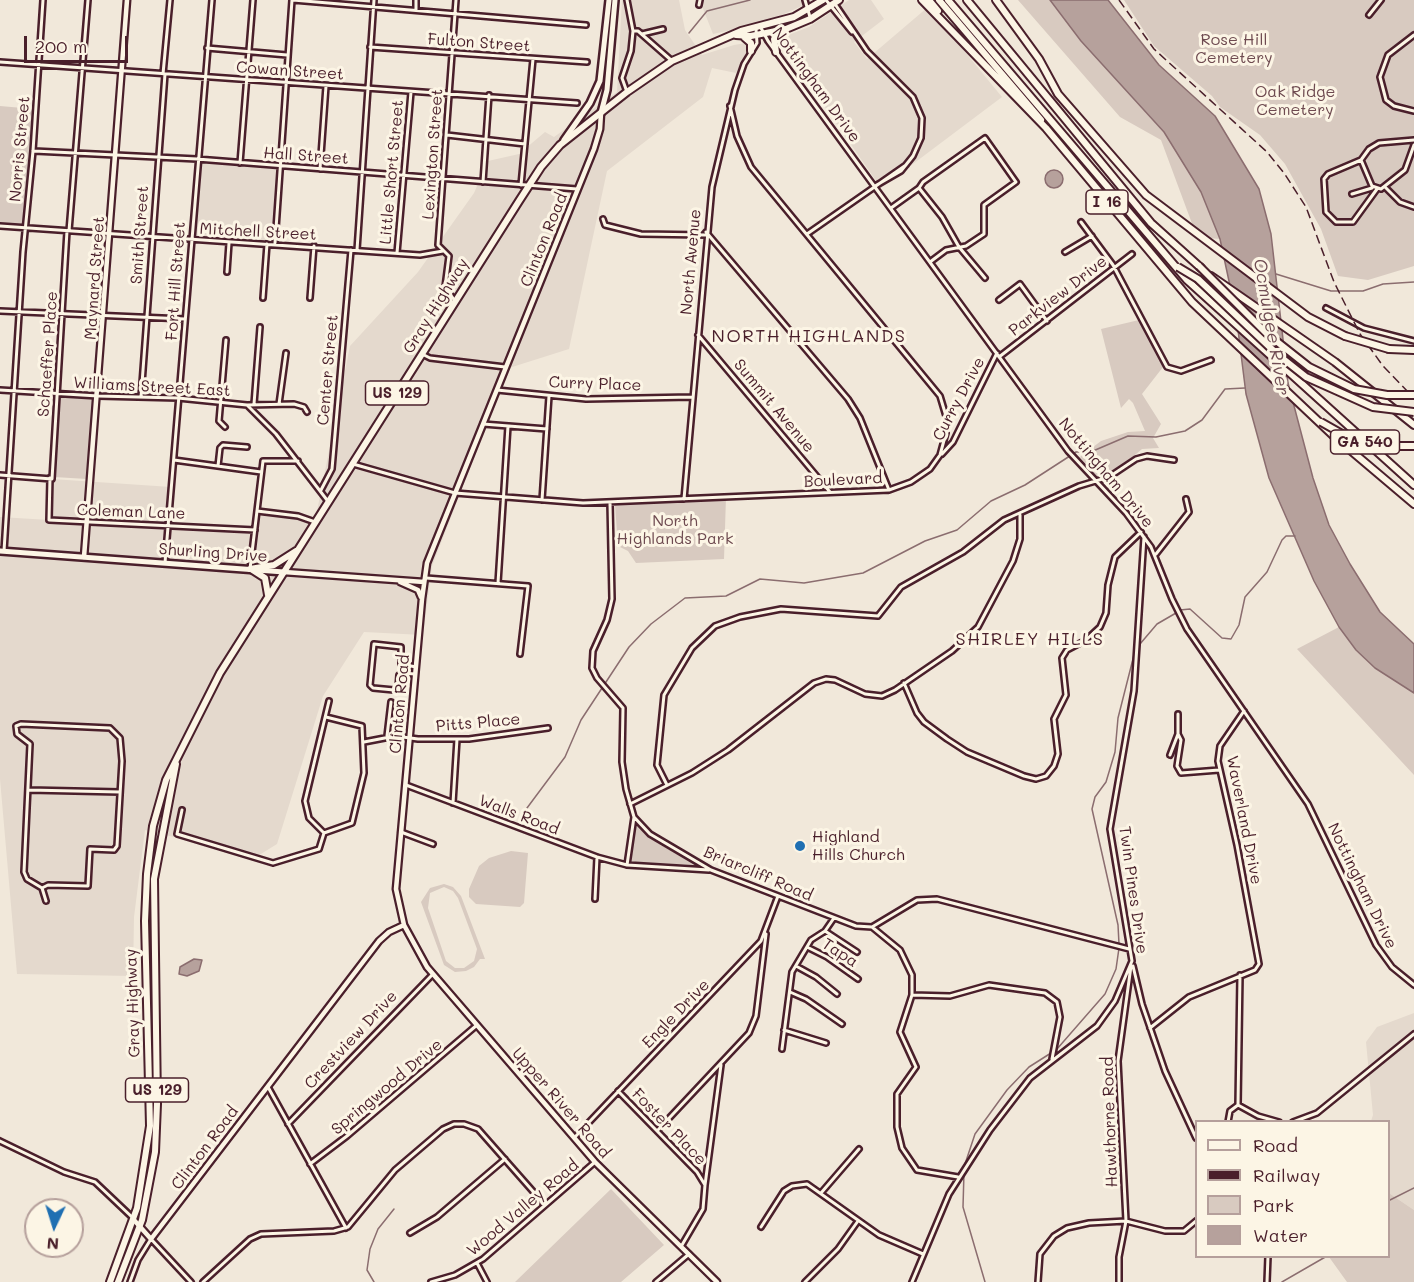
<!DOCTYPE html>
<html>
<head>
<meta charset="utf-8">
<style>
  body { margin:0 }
  #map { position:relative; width:1414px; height:1282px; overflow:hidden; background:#f1e8da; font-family:Mali,sans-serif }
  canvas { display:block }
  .legend { position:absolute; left:1195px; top:1120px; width:195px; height:138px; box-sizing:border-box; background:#fcf5e5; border:2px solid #b59f9b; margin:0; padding:8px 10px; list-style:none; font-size:18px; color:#4a1f2b }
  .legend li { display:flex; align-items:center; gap:12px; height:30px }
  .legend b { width:30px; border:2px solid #b59f9b }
  .north { position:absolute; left:24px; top:1198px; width:60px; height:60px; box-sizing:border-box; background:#fcf5e5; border:2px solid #b59f9b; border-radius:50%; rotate:184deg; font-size:16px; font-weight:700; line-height:24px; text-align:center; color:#4a1f2b }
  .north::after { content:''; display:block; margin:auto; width:21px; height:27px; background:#1f6fb2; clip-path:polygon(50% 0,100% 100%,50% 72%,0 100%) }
  .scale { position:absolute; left:24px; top:36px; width:104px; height:27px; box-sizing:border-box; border:3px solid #4a1f2b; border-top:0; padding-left:8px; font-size:18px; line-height:21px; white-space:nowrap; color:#4a1f2b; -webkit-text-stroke:4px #fcf5e5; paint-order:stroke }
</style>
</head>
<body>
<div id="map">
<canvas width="1414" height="1282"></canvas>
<ul class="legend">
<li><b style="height:8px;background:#fcf5e5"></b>Road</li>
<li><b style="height:8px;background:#4a1f2b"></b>Railway</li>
<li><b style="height:16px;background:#d8cac0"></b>Park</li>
<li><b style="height:16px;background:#b6a19c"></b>Water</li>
</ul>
<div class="north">N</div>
<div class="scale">200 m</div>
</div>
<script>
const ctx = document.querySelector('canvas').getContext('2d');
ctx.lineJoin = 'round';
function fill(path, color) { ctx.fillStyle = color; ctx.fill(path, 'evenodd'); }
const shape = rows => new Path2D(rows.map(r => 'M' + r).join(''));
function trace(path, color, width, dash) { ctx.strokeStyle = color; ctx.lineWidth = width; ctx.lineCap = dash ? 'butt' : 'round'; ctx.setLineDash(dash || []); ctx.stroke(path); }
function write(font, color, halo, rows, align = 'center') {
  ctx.font = font + ' Mali,sans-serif'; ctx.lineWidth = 6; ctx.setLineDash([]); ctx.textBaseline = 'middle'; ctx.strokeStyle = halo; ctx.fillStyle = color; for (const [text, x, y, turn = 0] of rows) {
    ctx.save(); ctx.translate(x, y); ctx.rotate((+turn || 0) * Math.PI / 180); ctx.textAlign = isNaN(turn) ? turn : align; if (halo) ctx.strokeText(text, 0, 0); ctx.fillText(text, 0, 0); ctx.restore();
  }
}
fill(shape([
  [622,0,679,0,685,30,702,55,734,45,746,43,749,47,736,73,712,68,703,97,607,171,569,349,509,368,432,566,423,635,364,632,323,696,277,844,256,857,145,830,134,917,133,976,17,974,0,779,0,517,49,520,52,479,171,487,168,525,254,530,257,511,298,516,315,521,350,346,418,272,474,193,488,161,519,154,545,132,554,137,617,92],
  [702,0,815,0,764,23,713,34,702,6],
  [849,0,871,0,884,19,854,42,867,59,928,7,1002,97,881,188,778,39,809,27],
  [199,163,277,168,273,242,194,237],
  [1414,1013,1414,1210,1389,1193,1388,1122,1371,1121,1373,1115,1366,1042,1377,1027]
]), '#e4d9cd');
fill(shape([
  [1018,0,1050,0,1081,41,1164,132,1201,192,1220,239,1197,237,1161,140,1120,117],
  [1124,0,1414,0,1414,266,1368,280,1338,276,1321,229,1285,164,1260,135,1220,107,1212,96,1154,46],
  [0,106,34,109,23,225,0,224],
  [1139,320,1163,367,1142,394,1161,424,1153,438,1159,448,1142,449,1103,482,1080,457,1101,441,1128,432,1145,431,1133,403,1129,399,1121,408,1101,329],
  [58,396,93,398,87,479,54,477],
  [726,497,724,559,636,563,628,551,618,546,615,505],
  [1339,627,1356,650,1375,668,1414,693,1414,775,1297,649],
  [636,824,661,845,697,865,631,862],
  [511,851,528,853,524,903,520,907,476,904,469,897,469,889,479,866,489,858],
  [444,884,453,887,461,896,485,959,480,959,474,967,466,971,455,972,444,965,421,902,430,888],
  [444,887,453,891,458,898,477,949,474,961,464,968,455,968,446,961,428,908,430,893],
  [611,1189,664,1245,621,1282,515,1282],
  [1389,1193,1414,1210,1414,1282,1347,1282,1329,1257,1388,1256]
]), '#d8cac0');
const water = shape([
  [1050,0,1108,0,1159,65,1215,116,1259,189,1271,234,1288,383,1313,478,1329,525,1350,564,1380,612,1414,644,1414,693,1375,668,1356,650,1339,627,1314,581,1269,478,1246,394,1236,314,1220,239,1201,192,1164,132,1081,41,1050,0],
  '1045 179a9 9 0 1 1 18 0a9 9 0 1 1-18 0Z',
  [194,959,202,960,199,971,187,976,179,974,180,967,194,959]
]);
fill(water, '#b6a19c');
trace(water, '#8b6d6f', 1.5);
trace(shape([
  [689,33,707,11,750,0],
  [1276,274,1331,291,1363,291,1383,284,1414,282],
  [1180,610,1190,609,1222,638,1231,639,1239,625,1245,597,1267,572,1282,540,1286,536,1295,536],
  [1140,644,1157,624,1176,613],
  [527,808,565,757,581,720,629,647,651,624,685,598,726,596,760,579,804,583,863,573,925,541,957,530,991,501,1025,485,1076,452,1093,451,1128,436,1156,437,1185,431,1202,420,1225,389,1245,388],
  [1119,944,1118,925,1092,809,1095,797,1106,782,1115,752,1118,718,1135,651],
  [1057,1049,1105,994,1116,969,1119,948],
  [965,1164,975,1134,1007,1090,1029,1067,1051,1053],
  [964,1172,963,1207,985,1282],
  [1388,1201,1414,1188],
  [374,1282,367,1270,370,1249,378,1229,394,1209],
  [1282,1282,1327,1256]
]), '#8b6d6f', 1.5);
const street = shape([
  [293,0,586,25],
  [627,0,633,31,631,51,622,78,627,92],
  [805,0,810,17],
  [826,0,852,32],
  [835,4,867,51,913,97,922,118,921,138,913,156,901,171,875,186],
  [699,5,700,0],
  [416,10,416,0],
  [1369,15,1381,0],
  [761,28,768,41,1068,451,1126,513,1151,547,1172,599,1187,629,1308,804,1376,945,1392,967,1414,985],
  [633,31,638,31,671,60],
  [642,34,663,29],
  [1414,35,1388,55,1380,77,1386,100,1394,106,1414,111],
  [370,47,587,62],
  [207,48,287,55],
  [0,62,577,103],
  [163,74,170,0],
  [447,135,525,144],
  [34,151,197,159,577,189],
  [1361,160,1372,186,1381,189,1405,170,1414,145],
  [240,163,253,0],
  [320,169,326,86],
  [483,182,489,95],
  [521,185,533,59],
  [1385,187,1400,202,1414,207],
  [919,188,942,217,959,247,985,278],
  [1377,189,1353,222,1336,222,1326,212,1324,179,1328,174,1361,160,1369,149,1379,143,1414,140],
  [1352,194,1372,188],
  [891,208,919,188,923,182,985,138,1016,182,984,205,984,234,966,246,946,250,930,262],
  [603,219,605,225,641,234,706,235],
  [1081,222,1113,265,1167,367,1181,371,1211,360],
  [0,226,420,255,443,251],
  [69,231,88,0],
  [706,232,848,399,860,418,889,490],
  [807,234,906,165],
  [275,243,292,0],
  [357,250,374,0],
  [1065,252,1092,236],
  [397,253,411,92],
  [227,272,229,243],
  [263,298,267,244],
  [310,298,314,246],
  [999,300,1020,284,1047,321],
  [455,301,445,287,449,256,438,245,456,0],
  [1326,308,1364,328,1414,341],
  [0,311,185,319],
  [698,335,830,492],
  [422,354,430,358,505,367],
  [999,357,1132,254],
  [0,390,98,396,178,398,247,405,276,434,327,500],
  [497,390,586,399,692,397],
  [141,397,165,74],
  [254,404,260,327],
  [279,404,286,353],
  [247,405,294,404,304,407,307,412],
  [483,424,547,429],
  [225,427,219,421,226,340],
  [942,454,953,442,997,353],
  [174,460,261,472],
  [353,464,455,493,583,503,889,490,911,482,930,469,940,455,946,433,946,416,940,396,751,167,737,136,730,106],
  [218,466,220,448,223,445,247,447],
  [0,475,52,479,67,231],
  [50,478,49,520,255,530],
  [321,490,332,469,351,250],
  [684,499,712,187,735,90,744,64,757,43,756,29],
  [542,500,549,396],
  [610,503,612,599,607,620,593,651,592,668,597,678,623,708,622,762,626,789,634,817,650,834,711,870,856,926,872,927,917,900,937,899,1129,949],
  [257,511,298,516,315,522],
  [4,551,23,252,33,151,43,0],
  [1156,554,1189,512,1186,499],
  [165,563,212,0],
  [250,569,263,461,298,461],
  [426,578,528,586,520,654],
  [498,583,508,426],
  [415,674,402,673,399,675,398,687,394,690,373,688,370,685,374,644,401,647,401,664,416,667],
  [904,683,917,713,924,722,947,739,967,752,1024,776,1036,779,1046,776,1054,766,1058,754,1054,719,1066,695,1062,658,1067,650,1086,640,1100,627,1106,613,1108,585,1115,557,1141,532],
  [1178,714,1178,734,1181,740,1177,766,1181,773,1219,770],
  [387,736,391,702],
  [364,742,395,736,418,739,469,739,548,728],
  [1170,755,1178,734],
  [406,785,597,857,627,865,709,870],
  [667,785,657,765,664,695,692,648,715,626,740,617,781,609,878,616,901,587,963,552,1004,520,1079,486,1109,477,1136,459,1147,456,1174,460],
  [29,790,120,792],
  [453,803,457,739],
  [630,804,692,773,728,750,814,683,826,679,835,680,865,694,882,696,895,690,952,651,978,627,1013,561,1020,539,1020,515],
  [182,810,177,834,273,863,319,849,324,833,352,823,364,773,362,726,326,717],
  [401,832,433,844],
  [324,833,309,818,305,801,329,701],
  [627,865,634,817],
  [42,888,48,885,88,886,90,849,114,850,117,846,122,761,120,738,110,728,21,724,16,726,17,734,30,744,24,872,27,879,42,888,46,901],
  [595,899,597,857],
  [872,927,900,950,912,975,912,995,900,1032,916,1067,897,1094,897,1127,902,1148,917,1170,958,1177],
  [825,931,857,952],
  [807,947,827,957,858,979],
  [796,966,816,977,837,994],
  [1133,966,1142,1004,1165,1071,1196,1138],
  [790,992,806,999,842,1024],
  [912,995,950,996,989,985,1045,993,1057,1002,1060,1017,1052,1059],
  [1150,1028,1189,997,1255,970,1259,964,1237,845,1218,761,1220,746,1244,711],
  [784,1030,826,1043],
  [782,1049,792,972,811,940,825,931,834,918],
  [268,1087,346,1228],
  [618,1091,697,1172,705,1185,703,1209,682,1245],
  [1238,1105,1240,975],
  [1238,1105,1258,1116,1279,1122],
  [1228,1122,1230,1111,1238,1105],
  [1293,1122,1317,1113,1414,1034],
  [288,1124,433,974],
  [657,1131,749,1033,756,1016,766,934],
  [575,1137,761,941,778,896],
  [0,1141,64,1172,95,1182,133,1218],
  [310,1164,347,1136,477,1025],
  [705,1185,721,1065],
  [821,1193,859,1149],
  [761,1227,784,1191,792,1186,807,1184,879,1235,923,1254],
  [410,1233,437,1217,505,1159],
  [477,1263,487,1282],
  [130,1282,138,1260,151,1239,191,1282],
  [203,1282,250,1239,261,1234,334,1231,348,1227,395,1170,443,1129,454,1124,464,1124,478,1129,545,1205],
  [431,1282,455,1275,483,1259,595,1162],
  [656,1282,689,1254],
  [805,1282,838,1249,858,1221],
  [912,1282,949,1194,990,1130,1030,1078,1097,1026,1115,1001,1132,961,1110,829,1134,691,1144,537],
  [1038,1282,1040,1254,1054,1236,1067,1228,1089,1223,1126,1221,1165,1231,1184,1231,1196,1221],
  [1119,1282,1119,1257,1126,1221,1118,1061,1131,966],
  [1267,1282,1268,1256]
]);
const secondary = shape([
  [601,113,600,129,594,149,427,563,422,599,396,889,404,925,427,967,595,1162,717,1282],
  [84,557,127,0],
  [284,572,424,582],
  [400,582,418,590,421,597],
  [134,1220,151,1239,379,941,389,932,404,925]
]);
const primary = shape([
  [601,113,607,90,615,0],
  [564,140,590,103,600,81,609,0],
  [0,551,284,572]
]);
const highway = shape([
  [922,0,1046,128,1192,302,1336,438,1414,504],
  [929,0,938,11],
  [939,0,1041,120],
  [948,0,1187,280,1414,485],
  [967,0,1151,223,1201,268],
  [996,0,1039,59,1058,94,1146,195,1308,317,1345,336],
  [736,35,751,36,786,29,810,19,839,0],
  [744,37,751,43,751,51],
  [776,52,774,39,782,32],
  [1211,276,1335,362,1414,425],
  [1389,349,1414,350],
  [250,569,274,565,296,551],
  [251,569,265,578,268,595],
  [110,1282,137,1208,150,1126,145,921,147,874,153,826,166,780,220,673,519,201,541,167,560,145,627,92,672,61,741,31,794,17,823,0],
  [118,1282,142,1220,155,1152,157,1104,154,879,176,764]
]);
trace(street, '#4a1f2b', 8);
trace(secondary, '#4a1f2b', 9);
trace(primary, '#4a1f2b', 10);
trace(highway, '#4a1f2b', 10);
trace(street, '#fcf5e5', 3);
trace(secondary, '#fcf5e5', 4.5);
trace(primary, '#fcf5e5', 5);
trace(highway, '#fcf5e5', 6);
trace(shape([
  [1119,0,1154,49,1267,152,1284,173,1306,207,1334,282,1360,334,1383,366,1414,398]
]), '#4a1f2b', 1.5, [9, 4.5]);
const highwayBridge = shape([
  [1199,266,1266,333,1309,367,1354,389,1387,395,1414,395],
  [1178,267,1198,279,1277,354,1306,377,1373,407,1414,412],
  [1345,336,1389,349],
  [1321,422,1344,435,1362,441,1392,446,1414,446]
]);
trace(highwayBridge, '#4a1f2b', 10, []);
trace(highwayBridge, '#fcf5e5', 6);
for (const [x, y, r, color] of [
  [800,846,6,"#1f6fb2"]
]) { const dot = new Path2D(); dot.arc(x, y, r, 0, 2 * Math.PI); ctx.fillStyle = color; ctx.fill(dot); trace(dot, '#fcf5e5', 2); }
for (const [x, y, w] of [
  [1107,202,42],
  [397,393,63],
  [1365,442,69],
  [157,1090,63]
]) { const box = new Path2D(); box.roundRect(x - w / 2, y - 12, w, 24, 4.5); ctx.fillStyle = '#fcf5e5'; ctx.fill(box); trace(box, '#4a1f2b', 1.5); }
write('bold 15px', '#4a1f2b', null, [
  ["I 16",1107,202],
  ["US 129",397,393],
  ["GA 540",1365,442],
  ["US 129",157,1090]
]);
write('16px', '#6e4a50', '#fcf5e5', [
  ["Rose Hill",1234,40],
  ["Cemetery",1234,58],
  ["Oak Ridge",1295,92],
  ["Cemetery",1295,110],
  ["North",675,521],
  ["Highlands Park",675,539]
]);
write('16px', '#4a1f2b', '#fcf5e5', [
  ["Fulton Street",479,43,4],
  ["Cowan Street",290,71,4],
  ["Nottingham Drive",816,85,54],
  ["Norris Street",20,149,-85],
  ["Lexington Street",433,154,-86],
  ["Hall Street",306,156,4],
  ["Little Short Street",392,172,-85],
  ["Mitchell Street",258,232,3],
  ["Smith Street",140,235,-86],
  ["Clinton Road",544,240,-68],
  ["North Avenue",691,262,-85],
  ["Maynard Street",95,278,-86],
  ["Fort Hill Street",176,281,-86],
  ["Parkview Drive",1058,296,-38],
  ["Gray Highway",436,306,-58],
  ["Schaeffer Place",48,354,-86],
  ["Center Street",328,370,-85],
  ["Curry Place",595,384,2],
  ["Williams Street East",152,387,3],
  ["Curry Drive",959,399,-62],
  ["Summit Avenue",774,406,50],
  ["Nottingham Drive",1106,473,50],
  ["Boulevard",843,480,-3],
  ["Coleman Lane",131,512,2],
  ["Shurling Drive",213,553,4],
  ["Clinton Road",400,704,-85],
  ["Pitts Place",478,723,-5],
  ["Walls Road",519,815,21],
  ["Waverland Drive",1244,820,79],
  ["Briarcliff Road",758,874,23],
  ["Nottingham Drive",1362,886,64],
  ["Twin Pines Drive",1133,890,82],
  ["Tapa",840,953,33],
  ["Gray Highway",133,1003,-92],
  ["Engle Drive",676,1014,-46],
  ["Crestview Drive",351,1040,-47],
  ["Springwood Drive",387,1087,-40],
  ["Upper River Road",561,1103,49],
  ["Hawthorne Road",1110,1122,-92],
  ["Foster Place",669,1127,46],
  ["Clinton Road",205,1148,-53],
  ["Wood Valley Road",523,1208,-40]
]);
write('16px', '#4a1f2b', '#fcf5e5', [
  ["Highland",812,837],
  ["Hills Church",812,855]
], 'left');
write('italic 18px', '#704c53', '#fcf5e5', [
  ["Ocmulgee River",1271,327,80]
]);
ctx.letterSpacing = '1.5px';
write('18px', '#4a1f2b', '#fcf5e5', [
  ["NORTH HIGHLANDS",809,336],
  ["SHIRLEY HILLS",1030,639]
]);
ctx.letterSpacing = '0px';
</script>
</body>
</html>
